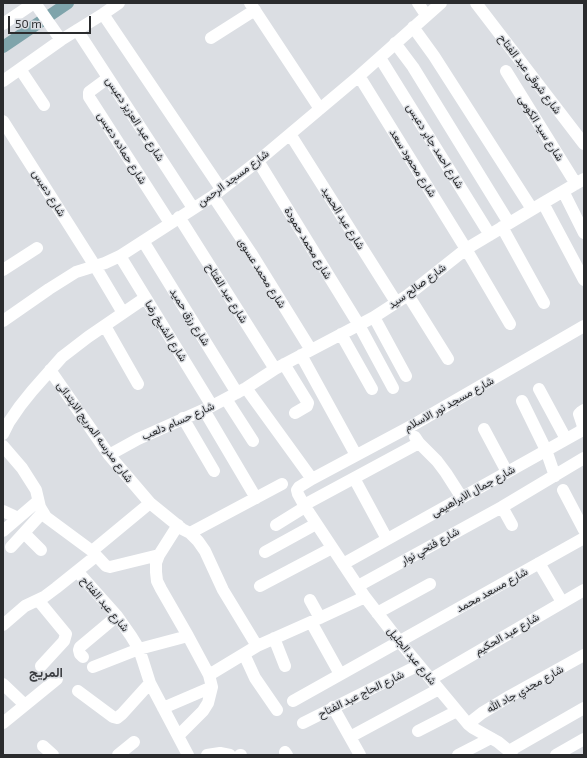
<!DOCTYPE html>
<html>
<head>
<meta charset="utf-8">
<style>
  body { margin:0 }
  #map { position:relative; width:587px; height:758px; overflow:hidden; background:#dbdee3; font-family:"Exo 2",sans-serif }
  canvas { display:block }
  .frame { position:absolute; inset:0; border:4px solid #2a2b2d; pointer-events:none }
  .scale { position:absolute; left:8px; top:16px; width:83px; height:18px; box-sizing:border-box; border:2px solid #2a2b2d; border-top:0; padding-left:5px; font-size:12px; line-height:14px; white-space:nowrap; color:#2a2b2d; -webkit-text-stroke:3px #dbdee3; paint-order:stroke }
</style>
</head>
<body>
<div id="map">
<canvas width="587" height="758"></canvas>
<div class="frame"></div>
<div class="scale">50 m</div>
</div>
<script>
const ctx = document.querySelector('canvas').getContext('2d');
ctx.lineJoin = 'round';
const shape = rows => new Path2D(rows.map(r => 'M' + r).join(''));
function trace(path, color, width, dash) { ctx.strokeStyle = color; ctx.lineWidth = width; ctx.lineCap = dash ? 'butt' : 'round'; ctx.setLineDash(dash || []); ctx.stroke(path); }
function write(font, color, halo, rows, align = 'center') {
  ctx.font = font + ' "Exo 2",Vazirmatn,sans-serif'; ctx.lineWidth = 3; ctx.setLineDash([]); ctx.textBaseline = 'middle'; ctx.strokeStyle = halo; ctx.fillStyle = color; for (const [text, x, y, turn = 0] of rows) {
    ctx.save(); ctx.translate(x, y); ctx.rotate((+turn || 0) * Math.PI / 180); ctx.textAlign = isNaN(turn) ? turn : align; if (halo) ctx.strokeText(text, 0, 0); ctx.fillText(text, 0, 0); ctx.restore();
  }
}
trace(shape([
  [3,47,68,3]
]), '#7fa4ab', 12);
trace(shape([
  [35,3,61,40],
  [250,3,320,109],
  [418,3,426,15],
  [476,3,584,144],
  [103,14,221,189],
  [3,24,34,3],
  [413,27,434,56,532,209],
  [77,30,193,208],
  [211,38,255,10],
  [395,43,413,67,509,223],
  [380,58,490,235],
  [20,69,44,105],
  [506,71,576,184],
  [359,76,466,249,510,324],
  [108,78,89,92,89,97,170,223],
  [3,81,61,40,103,14,119,3],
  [3,121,95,266,123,313],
  [290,134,396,302],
  [258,161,359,325,393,388],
  [563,191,584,233],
  [213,196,251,253,311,350],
  [543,203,584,280],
  [179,217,275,369],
  [502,227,544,303],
  [143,241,237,393],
  [120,256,212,406],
  [3,270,37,248],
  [408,295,448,359],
  [374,317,406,376],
  [3,321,49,289,76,272,105,263,120,256,213,196,258,161,359,76,441,3],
  [105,326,138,384],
  [341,334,372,389],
  [301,355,356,455],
  [284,364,308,403,307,406,295,413],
  [50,370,109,455,150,503,182,529,190,533,198,541,205,551,223,590,257,646],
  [246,388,312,479],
  [539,389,566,439],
  [226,399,253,441],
  [522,401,546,450,555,476],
  [204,410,256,498],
  [183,418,214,471],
  [484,429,507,472],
  [3,434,9,422,20,406,32,391,62,357,88,337,145,298],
  [415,437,419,443,437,461,446,473,462,498],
  [3,446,22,468,36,490,40,507,46,517,92,551,106,566,110,567,159,555],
  [109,455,138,439,212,406,246,388,275,369,374,317,408,295,466,249,543,203,584,179],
  [354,478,387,539],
  [563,490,584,530],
  [304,505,419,443],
  [502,507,512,525],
  [3,511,18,518],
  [178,525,159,555,156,563,156,572,157,581,161,589,188,636,209,675],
  [276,525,305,507],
  [3,531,38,501],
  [24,533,41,550],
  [190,533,282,484],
  [11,547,43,512],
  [92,551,150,503],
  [265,552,316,524],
  [539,563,562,602],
  [343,564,581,431,583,426,579,414,581,412,584,410],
  [77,571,117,616,131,636,139,649,143,661,150,683,188,755],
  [260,586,332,548],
  [358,586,502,507,584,458],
  [38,600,66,634,64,641,41,666],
  [310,600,320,618],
  [377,613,430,584],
  [311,622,340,674],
  [3,625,25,606,44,597,56,588,96,556],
  [274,638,285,666],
  [244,654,255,678,277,710],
  [83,657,80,654,79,650,80,647,117,616],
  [93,667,139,649,188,636],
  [431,679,584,590],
  [3,684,25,705],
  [78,691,113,717,117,718,122,714,150,683],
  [293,701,584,538],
  [333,707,360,755],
  [163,708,212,687],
  [3,723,57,679],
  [303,723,419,665],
  [468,724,482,713,510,696,584,655],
  [418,731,457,711],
  [178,736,203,711,208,703,212,687,209,675,257,646,311,622,365,597],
  [350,737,439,689],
  [43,746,53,755],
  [509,751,584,708],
  [285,752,287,755],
  [118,755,134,742],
  [207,755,220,753,230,755],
  [240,755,241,755],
  [458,755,491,738],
  [512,755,509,751,498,742,473,728,468,724,399,641,365,597,304,505,298,494,297,490,299,487,312,479,413,425,584,326],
  [556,755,584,739]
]), '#fff', 12);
write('11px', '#2a2b2d', '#dbdee3', [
  ["شارع شوقى عبد الفتاح",530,74,53],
  ["شارع عبد العزيز دعبس",135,119,57],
  ["شارع سيد الكومى",541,128,58],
  ["شارع احمد جابر دعبس",435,146,58],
  ["شارع حماده دعبس",122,148,58],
  ["شارع محمود سعد",413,163,58],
  ["شارع مسجد الرحمن",233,178,-37],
  ["شارع دعبس",49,193,58],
  ["شارع عبد الحميد",343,218,58],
  ["شارع محمد حمودة",308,243,59],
  ["شارع محمد عسوى",262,273,58],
  ["شارع صالح سيد",417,286,-36],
  ["شارع عبد الفتاح",227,293,58],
  ["شارع رزق حميد",190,317,58],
  ["شارع الشيخ رضا",166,331,58],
  ["شارع مسجد نور الاسلام",449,404,-29],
  ["شارع حسام دلعب",178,421,-24],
  ["شارع مدرسه المريج الابتدائى",95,432,54],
  ["شارع جمال الابراهيمى",473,491,-29],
  ["شارع فتحي نوار",430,546,-29],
  ["شارع مسعد محمد",492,590,-29],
  ["شارع عبد الفتاح",105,604,50],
  ["شارع عبد الحكيم",507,634,-30],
  ["شارع عبد الجليل",412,656,51],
  ["شارع مجدي جاد الله",525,689,-29],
  ["شارع الحاج عبد الفتاح",361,694,-26]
]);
write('bold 13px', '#3a3c40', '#dbdee3', [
  ["المريج",46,673]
]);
</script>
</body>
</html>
